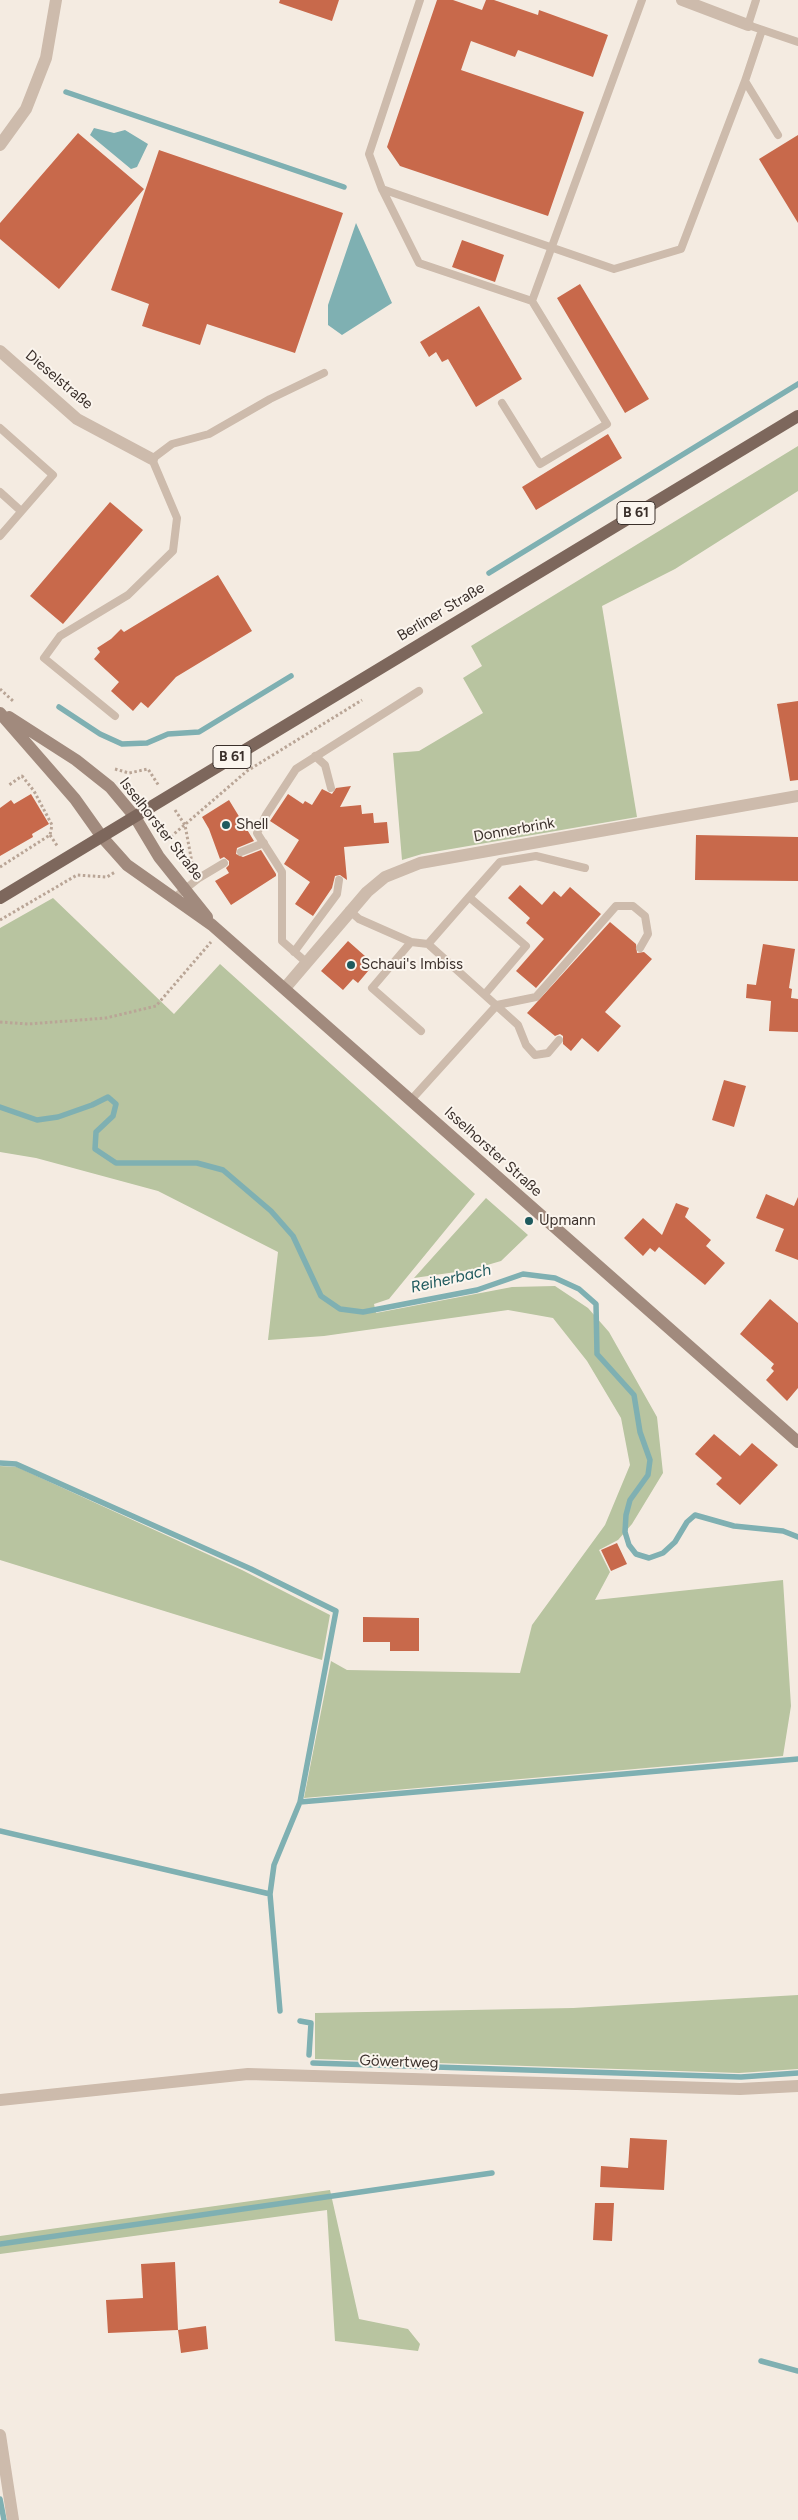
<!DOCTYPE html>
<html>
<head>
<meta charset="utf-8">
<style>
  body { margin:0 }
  canvas { display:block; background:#f4ebe1 }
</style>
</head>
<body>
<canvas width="798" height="2520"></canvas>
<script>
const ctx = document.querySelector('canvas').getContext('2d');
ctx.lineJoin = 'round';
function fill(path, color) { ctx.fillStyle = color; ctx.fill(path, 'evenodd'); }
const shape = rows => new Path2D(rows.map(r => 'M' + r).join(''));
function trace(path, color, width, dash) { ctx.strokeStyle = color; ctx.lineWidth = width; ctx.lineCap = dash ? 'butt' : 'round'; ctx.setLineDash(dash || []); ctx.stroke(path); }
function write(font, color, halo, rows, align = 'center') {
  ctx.font = font + ' Figtree,sans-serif'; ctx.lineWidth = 4; ctx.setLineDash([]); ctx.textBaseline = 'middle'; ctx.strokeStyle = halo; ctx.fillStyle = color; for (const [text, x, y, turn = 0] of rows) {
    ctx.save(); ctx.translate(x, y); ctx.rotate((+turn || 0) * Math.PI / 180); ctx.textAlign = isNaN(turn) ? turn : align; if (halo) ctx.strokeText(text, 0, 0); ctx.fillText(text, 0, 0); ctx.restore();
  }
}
fill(shape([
  [798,446,798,491,675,569,602,606,637,817,422,854,402,860,393,753,419,751,483,713,463,678,482,666,471,646],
  [53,898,174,1014,220,964,475,1194,389,1299,374,1304,376,1313,512,1287,555,1286,588,1308,609,1332,657,1417,663,1473,632,1524,618,1540,599,1550,610,1572,595,1600,783,1580,791,1706,783,1756,304,1798,331,1661,347,1670,520,1673,532,1625,605,1525,630,1465,621,1418,587,1361,553,1318,508,1310,324,1336,268,1340,278,1252,158,1191,36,1158,0,1152,0,928],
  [486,1198,528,1235,501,1261,470,1270,414,1278],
  [0,1466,17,1467,242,1570,330,1615,322,1660,0,1560],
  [798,1995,798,2069,739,2073,315,2059,315,2013,573,2008],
  [330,2190,359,2319,408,2329,420,2344,418,2351,335,2341,327,2210,0,2254,0,2236]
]), '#b8c4a0');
fill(shape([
  [94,128,114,133,125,130,148,144,137,167,131,169,90,135],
  [356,223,392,303,342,335,328,325,328,305]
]), '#7fb0b2');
trace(shape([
  [66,92,344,187],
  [489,573,798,384],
  [59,707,100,734,122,744,147,743,168,734,199,732,291,676],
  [0,1107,37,1120,58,1117,92,1105,108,1097,116,1104,113,1116,96,1132,95,1149,116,1163,197,1163,223,1170,271,1211,293,1236,321,1296,340,1309,363,1312,477,1290,523,1274,555,1278,579,1289,596,1304,597,1354,634,1395,640,1432,650,1460,648,1475,630,1500,626,1515,625,1532,629,1545,636,1554,649,1558,663,1553,675,1542,687,1522,695,1515,734,1526,783,1531,798,1537],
  [0,1463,16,1464,251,1569,336,1611,300,1802,274,1865,270,1894,280,2011],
  [300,1802,798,1759],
  [0,1831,270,1894],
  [300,2021,311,2023,309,2055],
  [313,2063,741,2077,798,2073],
  [0,2244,492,2173],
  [761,2361,798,2371],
  [0,2499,4,2520]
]), '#7fb0b2', 5.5);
fill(shape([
  [280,0,339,0,332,21,279,3],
  [437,0,453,0,482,10,486,0,494,0,538,15,539,10,608,35,593,77,518,50,515,57,471,41,461,70,584,112,548,216,400,166,387,147],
  [78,133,144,189,59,289,0,239,0,223],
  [798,135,798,223,759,159],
  [159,150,343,213,295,353,207,324,200,345,142,326,149,304,111,290],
  [462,240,504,255,495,282,452,267],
  [580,284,649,399,625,413,557,298],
  [479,306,522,379,476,407,448,359,442,362,436,352,429,357,420,342],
  [608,434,622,458,536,510,522,487],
  [110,502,143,530,63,624,30,596],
  [218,575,252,631,176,677,148,708,141,702,133,711,111,691,119,682,94,659,100,652,97,648,111,639,121,629,124,632],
  [798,701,798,780,790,781,777,704],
  [351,786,340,807,361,805,362,814,373,813,374,823,387,822,389,843,344,847,347,880,340,875,335,876,332,888,313,916,295,904,310,882,284,864,299,840,270,821,288,794,303,804,305,801,312,805,322,789,332,794,336,788],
  [31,794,49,824,32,834,33,837,0,856,0,808,11,800,14,804],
  [229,800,254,841,237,848,236,854,243,857,261,850,276,874,276,876,231,905,215,881,229,873,226,868,229,865,229,861,224,857,220,859,209,829,202,817],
  [696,835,798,837,798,881,695,880],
  [520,885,542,905,554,891,561,897,570,887,601,914,536,988,516,971,544,939,526,923,530,918,508,898],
  [610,922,636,944,637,953,644,952,652,959,605,1012,621,1026,598,1052,582,1038,571,1051,563,1044,563,1036,560,1034,555,1036,527,1013],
  [348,941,374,964,358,983,353,979,343,990,321,971],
  [763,944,795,949,789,988,792,989,791,998,798,999,798,1032,769,1031,771,1001,746,998,747,984,756,985],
  [724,1080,746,1086,734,1127,712,1120],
  [766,1194,794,1206,798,1197,798,1260,775,1251,784,1229,756,1218],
  [676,1203,689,1208,685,1217,711,1240,706,1246,725,1263,705,1285,659,1247,655,1252,650,1248,643,1256,624,1238,643,1218,662,1235],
  [770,1299,798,1323,798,1388,787,1401,766,1380,774,1371,771,1368,774,1364,740,1334],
  [714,1434,740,1456,752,1443,778,1465,740,1505,716,1484,722,1478,695,1454],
  [617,1543,627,1564,611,1571,601,1550],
  [363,1617,419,1618,419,1651,390,1651,390,1642,363,1642],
  [630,2138,667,2140,664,2190,600,2187,601,2166,628,2168],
  [595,2203,614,2203,612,2241,593,2240],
  [175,2262,178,2330,108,2333,106,2300,143,2298,141,2264],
  [206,2326,208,2349,181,2353,178,2330]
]), '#c8694b');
trace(shape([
  [0,689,13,701],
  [115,769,129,773,148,769,159,786],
  [175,810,185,825,193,868],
  [50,835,58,847],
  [167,840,247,771,362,700],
  [0,867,50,835,52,825,34,791,22,776,9,785],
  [0,920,77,875,107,877,115,872],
  [0,1022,28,1024,106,1018,156,1006,211,942]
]), '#b9a596', 3, [2.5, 2.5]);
trace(shape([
  [420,0,369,154,382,189,419,263,532,301],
  [756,0,748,25,798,42],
  [762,30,745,81,778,135],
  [382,189,614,269,681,249,745,81],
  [502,403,540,464,607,424,532,301,642,0],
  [0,428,53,475,0,536],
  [0,492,21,511],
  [115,716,44,658,60,636,128,595,173,551,177,518,152,459,172,444,209,434,270,399,324,373],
  [315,756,325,765,331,788],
  [241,852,264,843],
  [469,897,500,862,536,856,585,868],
  [174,898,199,878,224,863],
  [349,910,359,919,411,942,428,944,518,1025,526,1045,535,1055,548,1053,559,1040],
  [411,942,372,988,421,1031],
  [428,944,469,897,526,946,485,994],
  [294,952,337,894,339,880],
  [306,962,282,941,282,872,257,833,266,815,296,769,419,691],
  [411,1100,497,1005,536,997,616,906,633,906,645,916,648,934,640,948]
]), '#cdbbac', 8);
trace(shape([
  [682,0,748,25],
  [0,145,26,109,46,58,56,0],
  [0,351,77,419,152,459],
  [285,988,367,892,385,877,420,863,798,796],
  [0,2100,248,2074,740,2089,798,2086],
  [0,2435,13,2520]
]), '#cdbbac', 12);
trace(shape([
  [0,713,75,799,102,837,127,865,212,925,798,1442],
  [9,717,76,760,110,787,135,817,159,857,207,917]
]), '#a18a7d', 12);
trace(shape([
  [0,898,798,416]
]), '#7d675c', 12);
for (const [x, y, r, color] of [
  [226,825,5,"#1f5a5e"],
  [351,965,5,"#1f5a5e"],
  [529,1221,5,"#1f5a5e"]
]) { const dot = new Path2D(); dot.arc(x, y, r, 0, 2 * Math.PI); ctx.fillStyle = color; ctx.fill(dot); trace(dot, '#fbf5ee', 2); }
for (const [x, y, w] of [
  [636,513,38],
  [232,757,38]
]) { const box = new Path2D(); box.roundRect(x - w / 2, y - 11.5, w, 23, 4); ctx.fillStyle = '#fbf5ee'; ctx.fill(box); trace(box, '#3b302b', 1); }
write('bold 14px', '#3b302b', null, [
  ["B 61",636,513],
  ["B 61",232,757]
]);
write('15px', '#3b302b', '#fbf5ee', [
  ["Dieselstraße",59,380,40],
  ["Berliner Straße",441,612,-31],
  ["Isselhorster Straße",161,829,52],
  ["Donnerbrink",514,830,-10],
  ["Isselhorster Straße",493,1152,42],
  ["Göwertweg",399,2062,2]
]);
write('15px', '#3b302b', '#fbf5ee', [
  ["Shell",236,825],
  ["Schaui's Imbiss",361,965],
  ["Upmann",539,1221]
], 'left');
write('italic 16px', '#1f5a5e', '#fbf5ee', [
  ["Reiherbach",451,1279,-13]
]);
</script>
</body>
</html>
